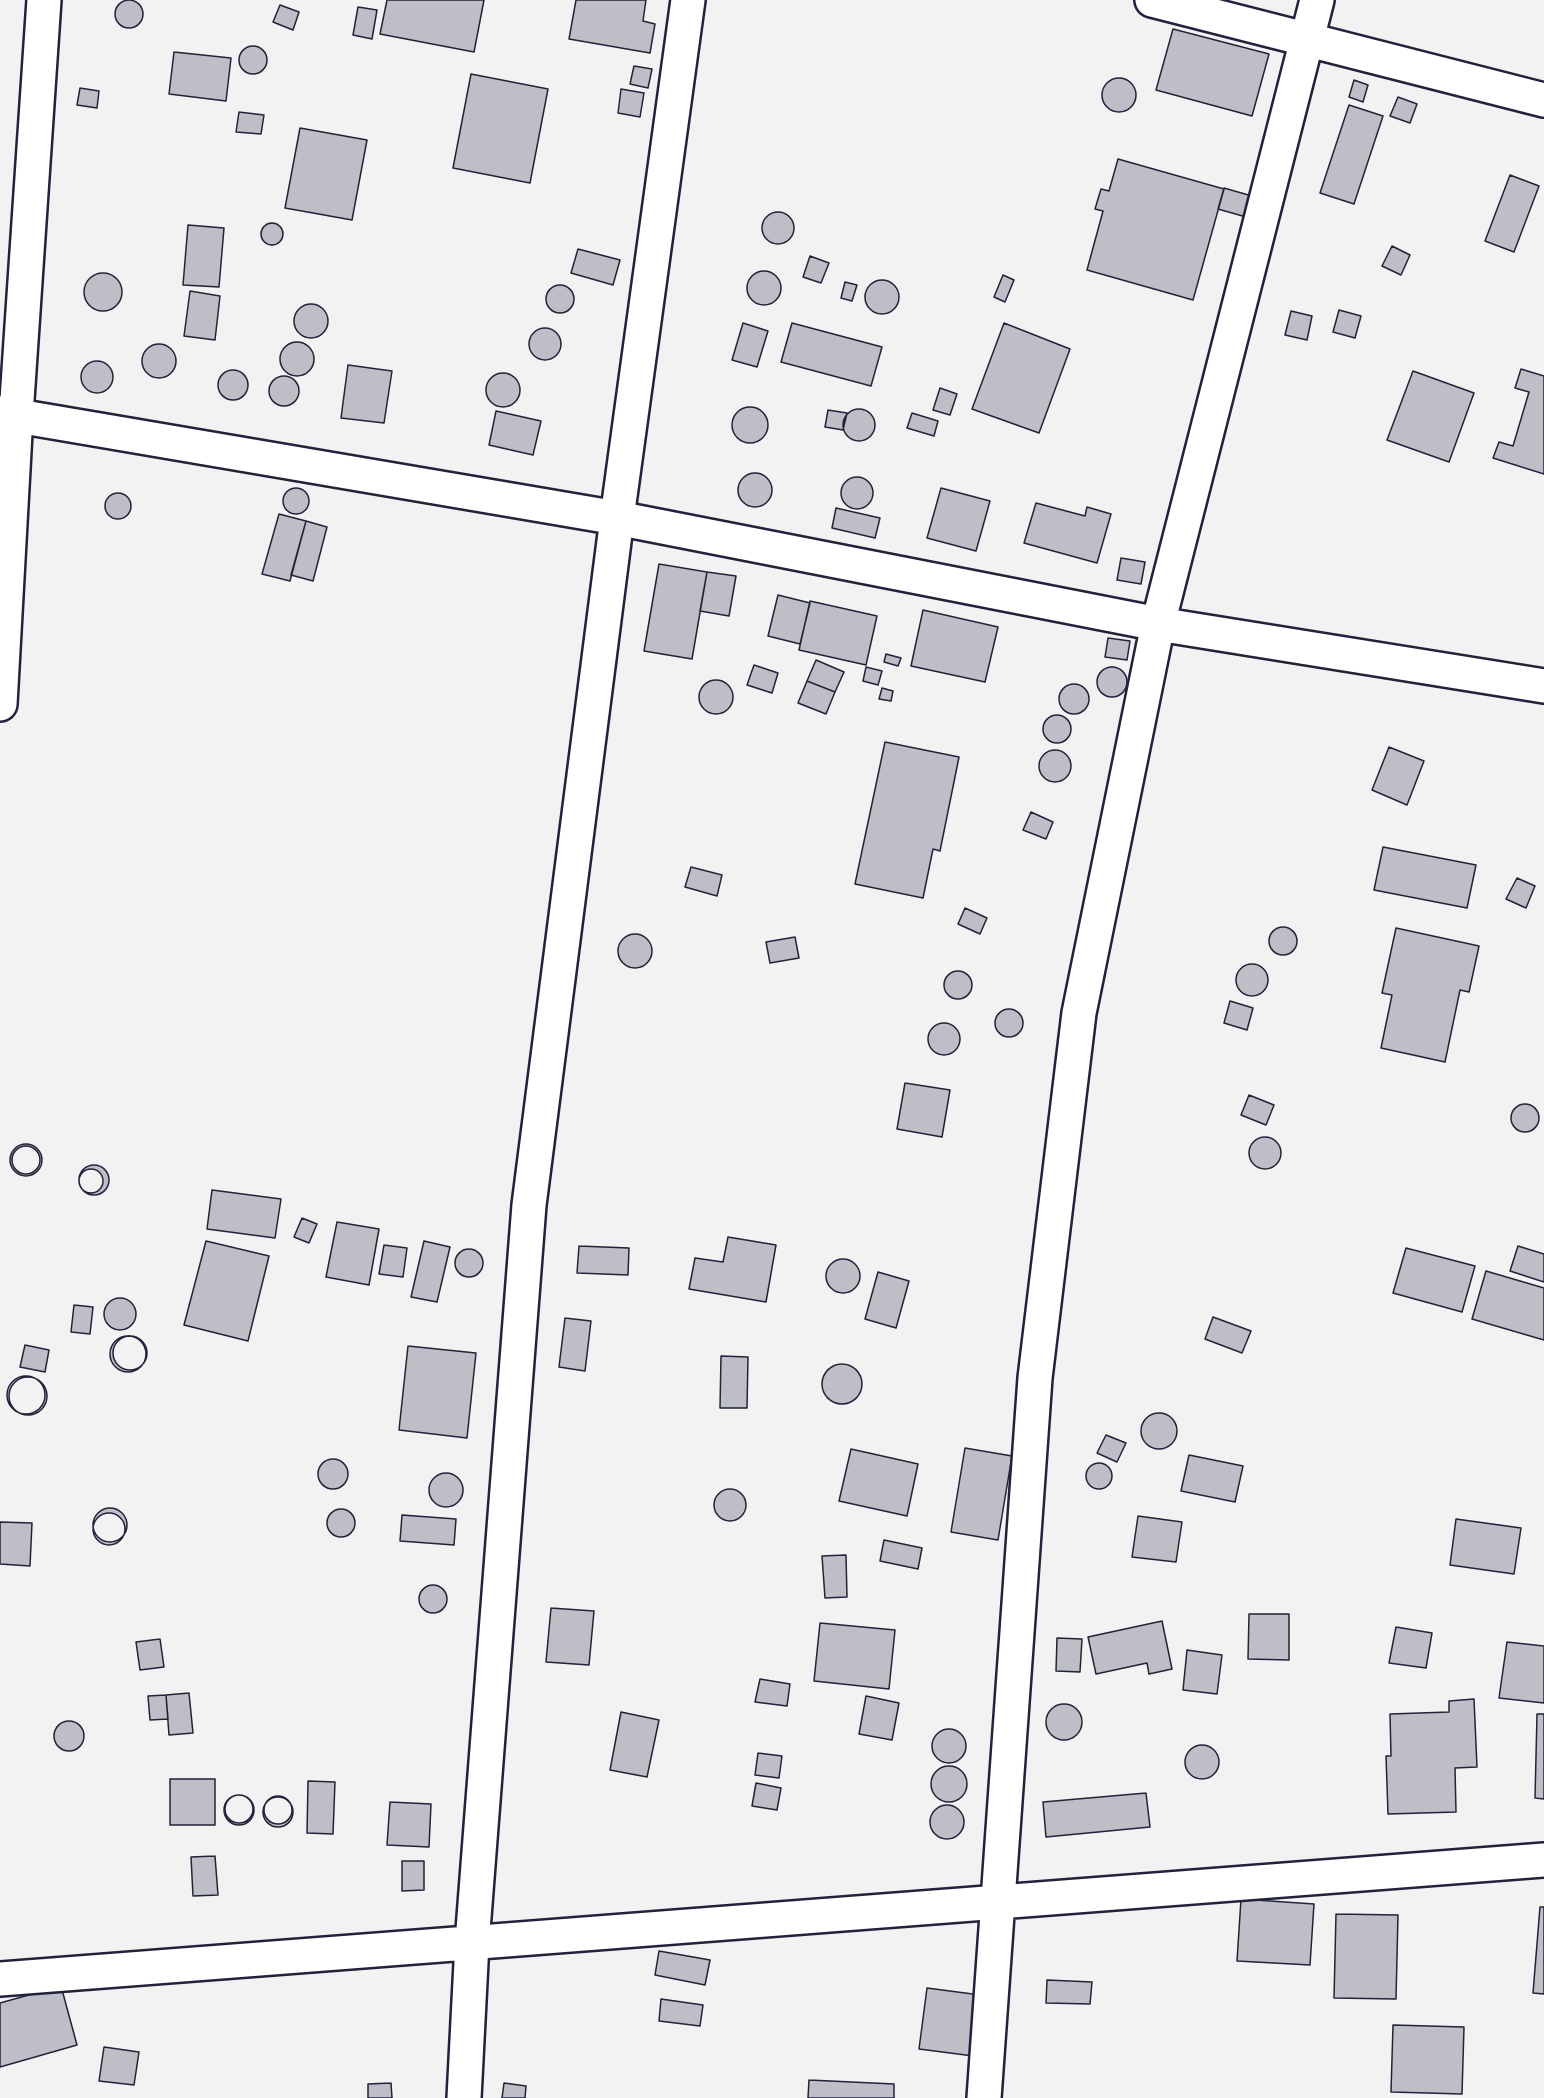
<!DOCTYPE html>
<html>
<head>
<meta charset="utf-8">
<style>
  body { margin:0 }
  canvas { display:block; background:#f2f2f3 }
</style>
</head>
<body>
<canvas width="1544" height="2098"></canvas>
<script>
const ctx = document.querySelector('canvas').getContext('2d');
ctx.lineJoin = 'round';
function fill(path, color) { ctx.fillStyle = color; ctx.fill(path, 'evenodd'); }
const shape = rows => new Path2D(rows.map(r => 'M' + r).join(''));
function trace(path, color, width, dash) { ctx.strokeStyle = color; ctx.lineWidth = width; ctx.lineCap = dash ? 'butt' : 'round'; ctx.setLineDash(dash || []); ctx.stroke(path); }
const building = shape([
  '115 14a14 14 0 1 1 28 0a14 14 0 1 1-28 0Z',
  [387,0,484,0,474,52,380,34,387,0],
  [576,0,646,0,643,21,655,24,650,53,569,39,576,0],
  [280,5,299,12,293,30,273,22,280,5],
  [358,7,377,10,372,39,353,35,358,7],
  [1173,29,1269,54,1252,116,1156,90,1173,29],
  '239 60a14 14 0 1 1 28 0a14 14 0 1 1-28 0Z',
  [174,52,231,58,226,101,169,94,174,52],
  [634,66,652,69,648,88,630,84,634,66],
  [471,74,548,89,530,183,453,168,471,74],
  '1102 95a17 17 0 1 1 34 0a17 17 0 1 1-34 0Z',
  [1354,80,1368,85,1363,102,1349,97,1354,80],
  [80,88,99,91,97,108,77,105,80,88],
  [621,89,644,93,640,117,618,113,621,89],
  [1398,97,1417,104,1410,123,1390,116,1398,97],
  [1349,105,1383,116,1354,204,1320,193,1349,105],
  [239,112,264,115,261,134,236,132,239,112],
  [300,128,367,140,352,220,285,208,300,128],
  [1118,159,1224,189,1193,300,1087,270,1103,211,1095,209,1101,189,1109,191,1118,159],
  [1510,175,1539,186,1514,252,1485,241,1510,175],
  [1224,188,1252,196,1246,217,1218,209,1224,188],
  '762 228a16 16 0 1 1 32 0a16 16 0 1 1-32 0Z',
  '261 234a11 11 0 1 1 22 0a11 11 0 1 1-22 0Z',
  [188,225,224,228,219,287,183,285,188,225],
  [1392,246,1410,255,1401,275,1382,266,1392,246],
  [578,249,620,260,613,285,571,273,578,249],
  [810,256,829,263,821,283,803,277,810,256],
  '747 288a17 17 0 1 1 34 0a17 17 0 1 1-34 0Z',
  '84 292a19 19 0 1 1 38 0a19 19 0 1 1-38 0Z',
  [1003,275,1014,280,1005,302,994,297,1003,275],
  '865 297a17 17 0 1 1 34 0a17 17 0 1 1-34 0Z',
  [845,282,857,285,852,301,841,298,845,282],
  '546 299a14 14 0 1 1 28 0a14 14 0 1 1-28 0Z',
  [190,291,220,296,215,340,184,336,190,291],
  '294 321a17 17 0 1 1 34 0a17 17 0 1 1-34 0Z',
  [1339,310,1361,316,1355,338,1333,332,1339,310],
  [1291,311,1312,316,1307,340,1285,335,1291,311],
  [743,323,768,331,757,367,732,360,743,323],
  [792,323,882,347,871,386,781,362,792,323],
  [1004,323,1070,349,1039,433,972,409,1004,323],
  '529 344a16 16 0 1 1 32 0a16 16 0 1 1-32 0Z',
  '280 359a17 17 0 1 1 34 0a17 17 0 1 1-34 0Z',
  '142 361a17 17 0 1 1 34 0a17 17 0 1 1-34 0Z',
  '81 377a16 16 0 1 1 32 0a16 16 0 1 1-32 0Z',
  [348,365,392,371,384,423,341,418,348,365],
  [1521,369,1544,376,1544,474,1493,458,1499,442,1513,446,1529,392,1515,388,1521,369],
  '218 385a15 15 0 1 1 30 0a15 15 0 1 1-30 0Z',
  [1413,371,1474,393,1449,462,1387,440,1413,371],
  '486 390a17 17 0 1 1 34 0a17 17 0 1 1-34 0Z',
  '269 391a15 15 0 1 1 30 0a15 15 0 1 1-30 0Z',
  [940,388,957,394,950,415,933,410,940,388],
  '732 425a18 18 0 1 1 36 0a18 18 0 1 1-36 0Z',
  '843 425a16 16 0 1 1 32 0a16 16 0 1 1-32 0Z',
  [828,410,847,413,843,430,825,427,828,410],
  [496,411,541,421,533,455,489,445,496,411],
  [912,413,938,421,934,436,907,428,912,413],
  '738 490a17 17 0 1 1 34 0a17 17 0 1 1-34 0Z',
  '841 493a16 16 0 1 1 32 0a16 16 0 1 1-32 0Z',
  [941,488,990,501,976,551,927,538,941,488],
  '283 501a13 13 0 1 1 26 0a13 13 0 1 1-26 0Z',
  '105 506a13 13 0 1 1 26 0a13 13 0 1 1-26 0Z',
  [1036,503,1085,516,1087,507,1111,514,1097,563,1024,543,1036,503],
  [836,508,880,518,875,538,832,528,836,508],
  [279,514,306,521,290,581,262,574,279,514],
  [306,521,327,527,313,581,291,575,306,521],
  [1121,558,1145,562,1141,584,1117,580,1121,558],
  [659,564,707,572,692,659,644,651,659,564],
  [707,572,736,576,729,616,700,611,707,572],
  [778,595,810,603,800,644,768,636,778,595],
  [810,601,877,616,866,665,799,650,810,601],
  [923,610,998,627,985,682,911,666,923,610],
  [1108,638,1130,641,1127,660,1105,657,1108,638],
  [886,654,901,658,898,666,884,662,886,654],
  [816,660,844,672,835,692,807,681,816,660],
  [754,665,778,673,772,693,747,685,754,665],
  '1097 682a15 15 0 1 1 30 0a15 15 0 1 1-30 0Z',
  [866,667,882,671,878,685,863,681,866,667],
  '699 697a17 17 0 1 1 34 0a17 17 0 1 1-34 0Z',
  [807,681,835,692,826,714,798,703,807,681],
  '1059 699a15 15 0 1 1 30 0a15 15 0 1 1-30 0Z',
  [882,688,893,691,891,701,879,699,882,688],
  '1043 729a14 14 0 1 1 28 0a14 14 0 1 1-28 0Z',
  [885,742,959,757,940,851,933,849,923,898,855,884,885,742],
  [1389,747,1424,761,1407,805,1372,790,1389,747],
  '1039 766a16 16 0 1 1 32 0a16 16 0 1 1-32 0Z',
  [1031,812,1053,822,1046,839,1023,830,1031,812],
  [1383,847,1476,865,1467,908,1374,890,1383,847],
  [691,867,722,875,717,896,685,887,691,867],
  [1517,878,1535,886,1526,908,1506,899,1517,878],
  [965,908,987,918,980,934,958,924,965,908],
  '1269 941a14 14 0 1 1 28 0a14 14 0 1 1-28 0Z',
  [1396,928,1479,946,1469,992,1460,990,1445,1062,1381,1048,1392,995,1382,993,1396,928],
  '618 951a17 17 0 1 1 34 0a17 17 0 1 1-34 0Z',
  [795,937,799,958,770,963,766,942,795,937],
  '1236 980a16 16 0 1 1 32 0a16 16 0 1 1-32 0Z',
  '944 985a14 14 0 1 1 28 0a14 14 0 1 1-28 0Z',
  [1230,1001,1253,1008,1247,1030,1224,1023,1230,1001],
  '995 1023a14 14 0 1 1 28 0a14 14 0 1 1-28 0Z',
  '928 1039a16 16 0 1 1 32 0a16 16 0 1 1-32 0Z',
  [905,1083,950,1090,942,1137,897,1129,905,1083],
  [1249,1095,1274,1105,1266,1125,1241,1115,1249,1095],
  '1511 1118a14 14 0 1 1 28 0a14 14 0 1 1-28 0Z',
  '1249 1153a16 16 0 1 1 32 0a16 16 0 1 1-32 0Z',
  '10 1160a16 16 0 1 1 32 0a16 16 0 1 1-32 0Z',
  '12 1160a14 14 0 1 1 28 0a14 14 0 1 1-28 0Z',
  '79 1180a15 15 0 1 1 30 0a15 15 0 1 1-30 0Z',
  '79 1181a12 12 0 1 1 24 0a12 12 0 1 1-24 0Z',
  [212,1190,281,1199,275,1238,207,1229,212,1190],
  [302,1218,317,1224,309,1243,294,1237,302,1218],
  [337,1222,379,1229,369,1285,326,1277,337,1222],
  [728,1237,776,1245,766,1302,689,1289,695,1258,723,1262,728,1237],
  [206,1241,269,1256,248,1341,184,1325,206,1241],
  [424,1241,450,1247,437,1302,411,1297,424,1241],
  [384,1245,407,1248,403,1277,379,1274,384,1245],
  [579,1246,629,1248,628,1275,577,1273,579,1246],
  [1518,1246,1544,1254,1544,1282,1510,1271,1518,1246],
  [1406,1248,1475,1266,1462,1312,1393,1293,1406,1248],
  '455 1263a14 14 0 1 1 28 0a14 14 0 1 1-28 0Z',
  '826 1276a17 17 0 1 1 34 0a17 17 0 1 1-34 0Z',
  [1486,1271,1544,1288,1544,1340,1472,1319,1486,1271],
  [878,1272,909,1281,896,1328,865,1319,878,1272],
  '104 1314a16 16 0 1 1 32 0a16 16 0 1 1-32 0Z',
  [74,1305,93,1307,90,1334,71,1332,74,1305],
  [1213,1317,1251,1331,1242,1353,1205,1339,1213,1317],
  [565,1318,591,1321,585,1371,559,1367,565,1318],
  '110 1354a18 18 0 1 1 36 0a18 18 0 1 1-36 0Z',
  '113 1353a17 17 0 1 1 34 0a17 17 0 1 1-34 0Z',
  [25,1345,49,1350,45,1372,20,1367,25,1345],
  [408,1346,476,1353,467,1438,399,1430,408,1346],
  [721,1356,748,1357,747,1408,720,1408,721,1356],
  '822 1384a20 20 0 1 1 40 0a20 20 0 1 1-40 0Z',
  '7 1395a19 19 0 1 1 38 0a19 19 0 1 1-38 0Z',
  '9 1396a19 19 0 1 1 38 0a19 19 0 1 1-38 0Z',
  '1141 1431a18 18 0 1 1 36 0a18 18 0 1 1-36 0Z',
  [1106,1435,1126,1443,1117,1462,1097,1453,1106,1435],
  [965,1448,1012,1456,998,1540,951,1532,965,1448],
  [851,1449,918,1464,907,1516,839,1501,851,1449],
  [1189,1455,1243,1466,1235,1502,1181,1491,1189,1455],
  '318 1474a15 15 0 1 1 30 0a15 15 0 1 1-30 0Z',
  '1086 1476a13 13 0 1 1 26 0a13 13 0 1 1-26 0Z',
  '429 1490a17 17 0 1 1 34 0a17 17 0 1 1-34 0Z',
  '714 1505a16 16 0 1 1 32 0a16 16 0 1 1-32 0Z',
  '93 1525a17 17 0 1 1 34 0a17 17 0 1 1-34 0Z',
  '327 1523a14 14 0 1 1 28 0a14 14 0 1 1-28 0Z',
  '93 1529a16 16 0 1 1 32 0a16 16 0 1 1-32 0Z',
  [402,1515,456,1519,454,1545,400,1541,402,1515],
  [1138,1516,1182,1522,1176,1562,1132,1557,1138,1516],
  [1456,1519,1521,1528,1514,1574,1450,1565,1456,1519],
  [0,1522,32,1523,30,1566,0,1564,0,1522],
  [884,1540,922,1548,918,1569,880,1561,884,1540],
  [846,1555,847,1597,825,1598,822,1556,846,1555],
  '419 1599a14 14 0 1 1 28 0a14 14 0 1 1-28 0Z',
  [551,1608,594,1611,589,1665,546,1662,551,1608],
  [1249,1614,1289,1614,1289,1660,1248,1659,1249,1614],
  [1162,1621,1172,1669,1149,1674,1147,1663,1096,1674,1088,1637,1162,1621],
  [820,1623,895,1630,889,1689,814,1681,820,1623],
  [1396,1627,1432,1633,1426,1668,1389,1663,1396,1627],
  [1057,1638,1082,1639,1080,1672,1056,1671,1057,1638],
  [160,1639,164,1667,140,1670,136,1642,160,1639],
  [1507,1642,1544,1646,1544,1703,1499,1698,1507,1642],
  [1187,1650,1222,1655,1217,1694,1183,1690,1187,1650],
  [760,1679,790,1684,787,1706,755,1702,760,1679],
  [189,1693,193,1733,169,1735,166,1695,189,1693],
  [166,1695,168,1719,150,1720,148,1696,166,1695],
  [866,1696,899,1703,892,1740,859,1734,866,1696],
  [1474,1699,1477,1767,1455,1768,1456,1812,1388,1814,1386,1756,1391,1756,1390,1714,1449,1712,1449,1701,1474,1699],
  '1046 1722a18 18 0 1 1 36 0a18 18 0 1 1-36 0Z',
  [621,1712,659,1720,647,1777,610,1770,621,1712],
  [1537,1714,1544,1714,1544,1799,1535,1798,1537,1714],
  '54 1736a15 15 0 1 1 30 0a15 15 0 1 1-30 0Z',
  '932 1746a17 17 0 1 1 34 0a17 17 0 1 1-34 0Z',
  '1185 1762a17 17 0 1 1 34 0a17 17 0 1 1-34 0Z',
  [758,1753,782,1756,779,1778,755,1775,758,1753],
  '931 1784a18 18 0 1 1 36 0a18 18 0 1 1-36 0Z',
  [170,1779,215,1779,215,1825,170,1825,170,1779],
  [308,1781,335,1782,333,1834,307,1833,308,1781],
  [756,1783,781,1788,777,1810,752,1806,756,1783],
  [1146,1793,1150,1827,1046,1837,1043,1802,1146,1793],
  '225 1809a14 14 0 1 1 28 0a14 14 0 1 1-28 0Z',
  '224 1810a15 15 0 1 1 30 0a15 15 0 1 1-30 0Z',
  '264 1810a14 14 0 1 1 28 0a14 14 0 1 1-28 0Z',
  '263 1812a15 15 0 1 1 30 0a15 15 0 1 1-30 0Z',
  [390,1802,431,1804,429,1847,387,1845,390,1802],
  '930 1822a17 17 0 1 1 34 0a17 17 0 1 1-34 0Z',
  [215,1856,218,1895,193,1896,191,1857,215,1856],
  [402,1861,424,1861,424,1890,402,1891,402,1861],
  [1241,1899,1314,1904,1310,1965,1237,1961,1241,1899],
  [1540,1907,1544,1907,1544,1994,1533,1993,1540,1907],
  [1336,1914,1398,1915,1396,1999,1334,1998,1336,1914],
  [659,1951,710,1960,705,1985,655,1975,659,1951],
  [1047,1980,1092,1982,1090,2004,1046,2003,1047,1980],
  [61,1986,77,2045,0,2067,0,2003,61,1986],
  [927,1988,988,1996,981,2057,919,2049,927,1988],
  [661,1999,703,2005,700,2026,659,2021,661,1999],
  [1393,2025,1464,2027,1462,2094,1391,2092,1393,2025],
  [104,2047,139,2052,134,2085,99,2081,104,2047],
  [809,2080,894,2084,894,2098,808,2098,809,2080],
  [391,2083,392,2098,368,2098,368,2084,391,2083],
  [504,2083,526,2086,525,2098,502,2098,504,2083]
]);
fill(building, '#bebec6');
trace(building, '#22223b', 1.5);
const minor = shape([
  [1152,0,1544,100],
  [0,413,617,518,1158,624,1544,686],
  [0,704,16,415,44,0],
  [0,1979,1544,1860],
  [464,2098,472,1943,529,1205,617,518,688,0],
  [984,2098,1035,1378,1079,1013,1158,624,1317,0]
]);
trace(minor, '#22223b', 38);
trace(minor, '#fff', 33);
</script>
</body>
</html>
